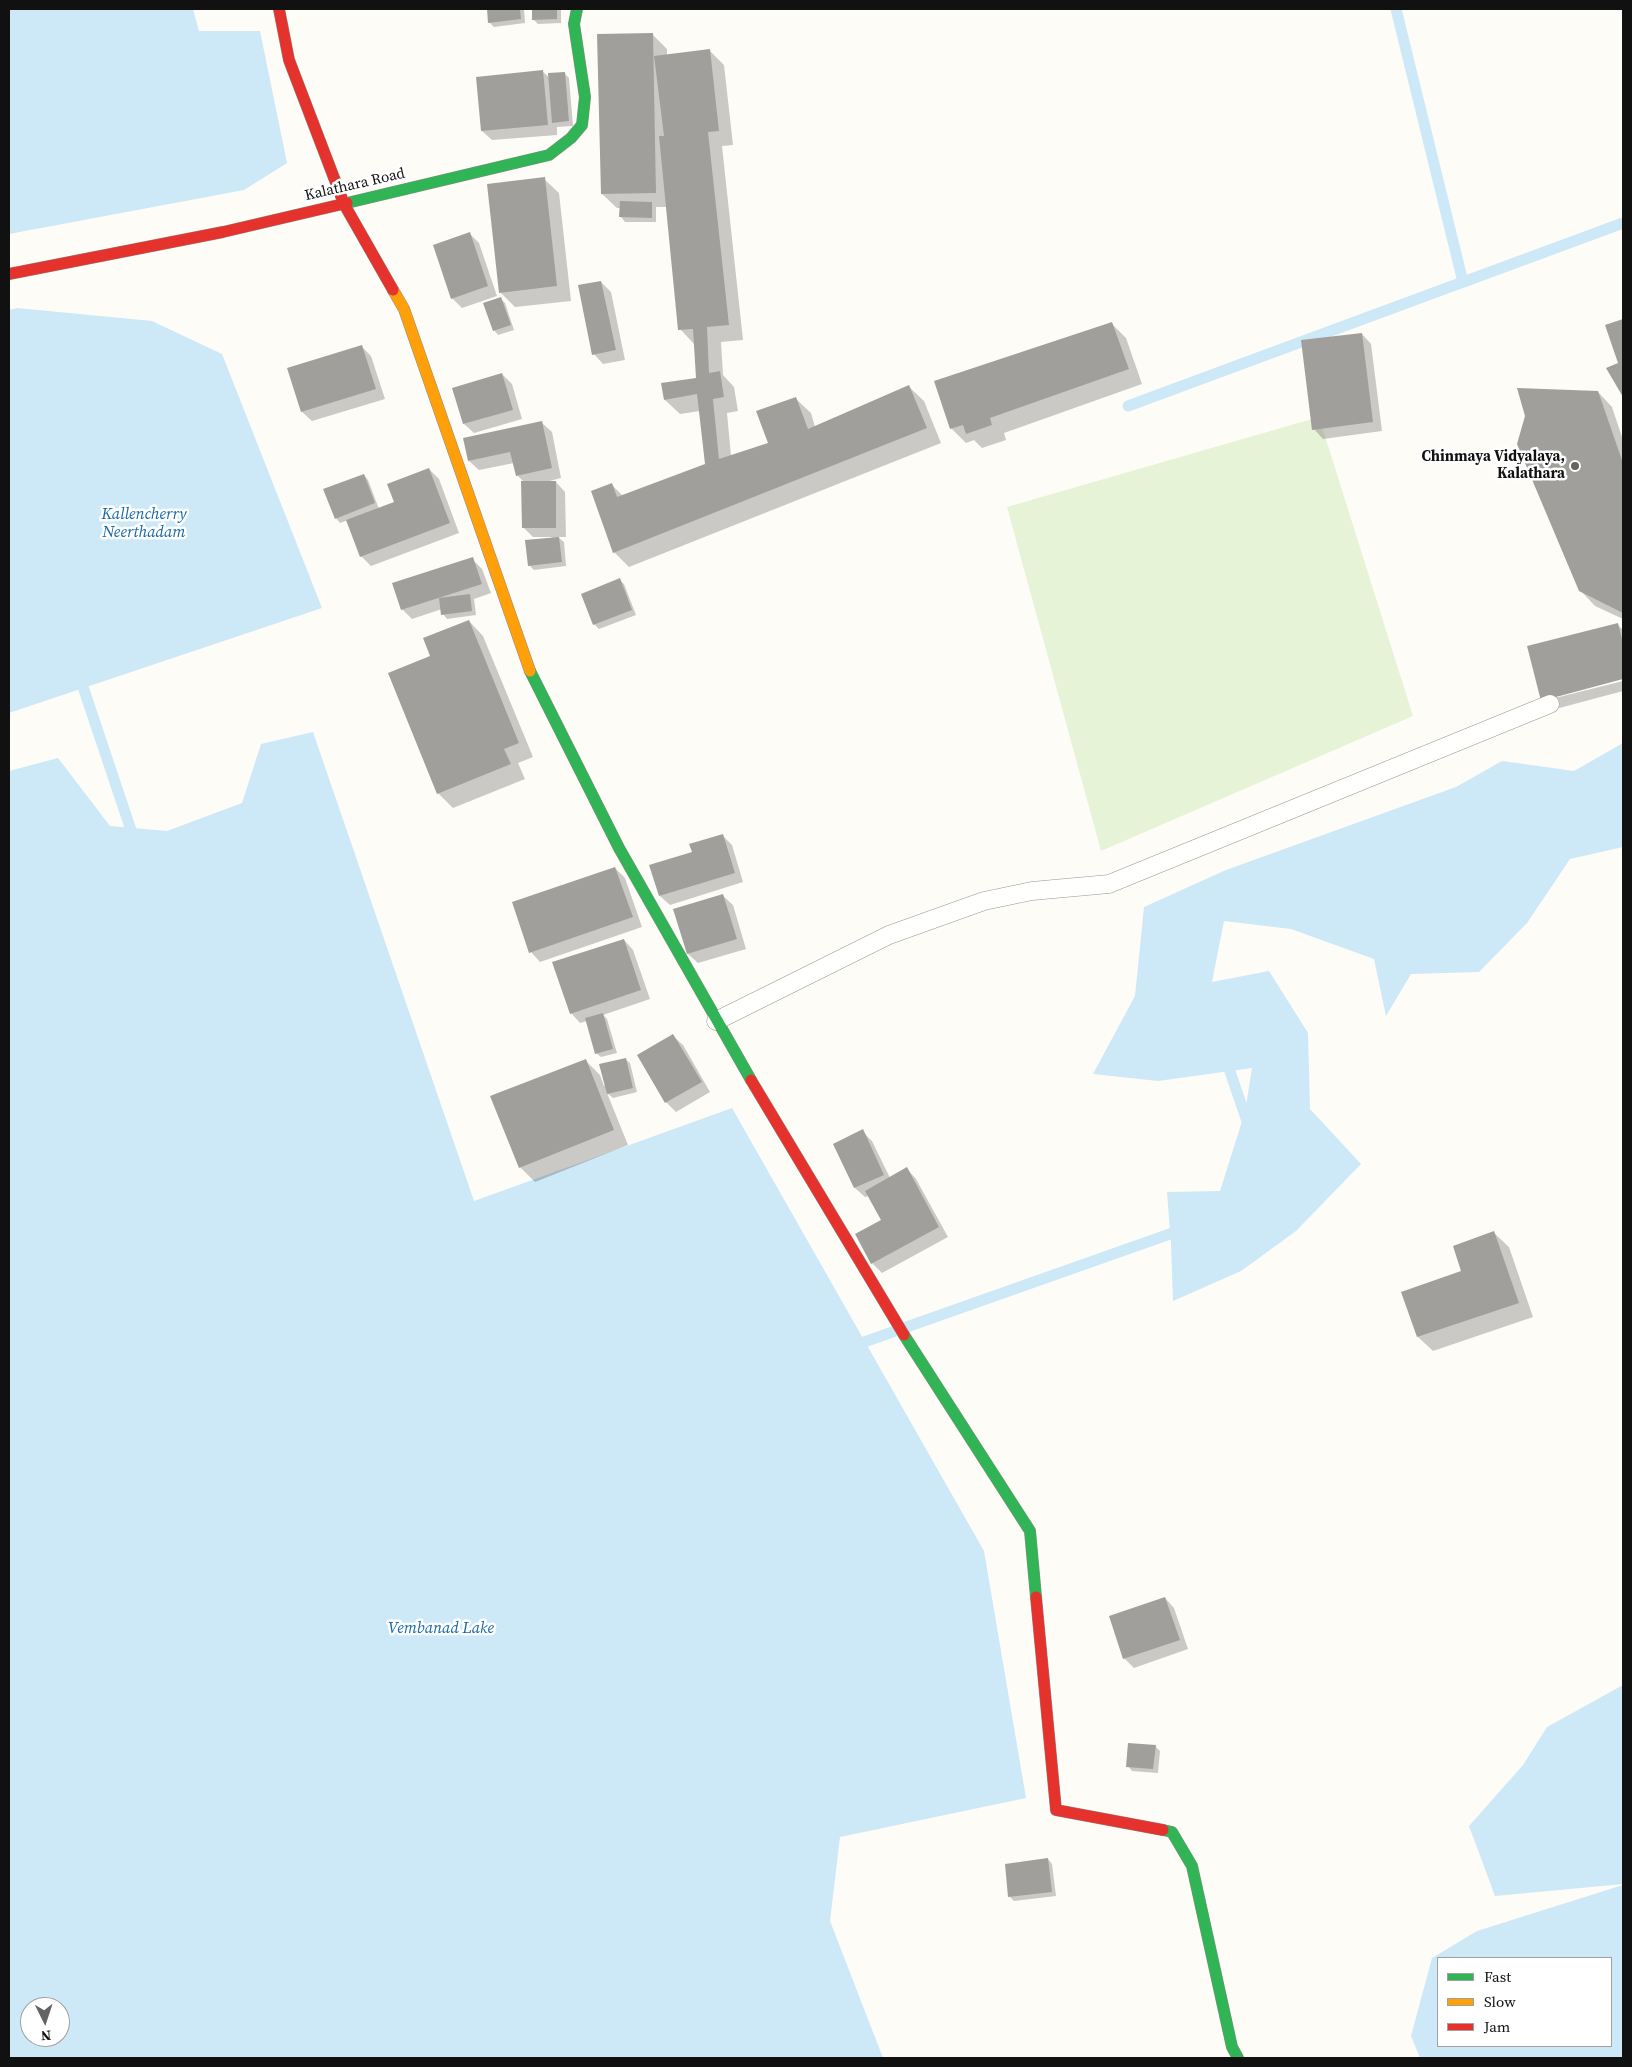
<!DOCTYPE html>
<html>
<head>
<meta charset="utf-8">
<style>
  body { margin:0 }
  #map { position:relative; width:1632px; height:2067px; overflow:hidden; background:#fdfcf7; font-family:"Source Serif 4",serif }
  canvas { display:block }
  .frame { position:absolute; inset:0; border:10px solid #111; pointer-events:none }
  .legend { position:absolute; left:1437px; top:1957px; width:175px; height:90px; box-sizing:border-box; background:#fff; border:1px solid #a0a0a0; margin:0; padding:6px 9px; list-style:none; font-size:15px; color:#111 }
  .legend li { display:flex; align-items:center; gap:10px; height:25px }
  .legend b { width:25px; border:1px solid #a0a0a0 }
  .north { position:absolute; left:20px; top:1997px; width:50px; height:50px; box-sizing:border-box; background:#fff; border:1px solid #a0a0a0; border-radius:50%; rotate:176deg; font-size:14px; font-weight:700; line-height:20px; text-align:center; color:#111 }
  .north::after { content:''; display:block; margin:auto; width:18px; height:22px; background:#646362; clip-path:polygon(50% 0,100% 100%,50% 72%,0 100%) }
</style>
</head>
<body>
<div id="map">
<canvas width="1632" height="2067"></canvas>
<div class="frame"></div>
<ul class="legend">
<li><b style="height:6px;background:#30b455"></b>Fast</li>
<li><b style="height:6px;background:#ff9f0a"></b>Slow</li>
<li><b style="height:6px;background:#e5322d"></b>Jam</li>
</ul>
<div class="north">N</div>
</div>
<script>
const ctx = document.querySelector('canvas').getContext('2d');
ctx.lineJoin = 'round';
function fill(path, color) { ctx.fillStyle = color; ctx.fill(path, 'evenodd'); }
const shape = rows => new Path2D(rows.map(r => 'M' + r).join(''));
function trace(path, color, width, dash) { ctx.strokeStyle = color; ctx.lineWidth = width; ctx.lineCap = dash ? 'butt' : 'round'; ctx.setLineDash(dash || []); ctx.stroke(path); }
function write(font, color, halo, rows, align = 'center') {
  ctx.font = font + ' "Source Serif 4",serif'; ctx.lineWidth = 5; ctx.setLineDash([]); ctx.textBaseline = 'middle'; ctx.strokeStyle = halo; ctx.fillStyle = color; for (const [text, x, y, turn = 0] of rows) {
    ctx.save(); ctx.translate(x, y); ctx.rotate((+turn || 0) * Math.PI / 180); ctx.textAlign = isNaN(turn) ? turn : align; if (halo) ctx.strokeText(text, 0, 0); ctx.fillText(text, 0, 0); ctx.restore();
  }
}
fill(shape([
  [1319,417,1413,716,1101,851,1007,507]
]), '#e7f3d7');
fill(shape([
  [9,9,193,9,199,31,260,31,287,163,244,190,9,234],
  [17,308,152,321,222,354,322,608,9,713,9,310],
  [313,732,474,1201,732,1108,984,1551,1026,1798,840,1837,830,1921,883,2058,9,2058,9,771,58,758,110,826,167,831,242,803,261,744],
  [30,2007,60,2007,60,2037,30,2037],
  [1623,743,1623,847,1570,859,1527,923,1479,972,1411,974,1386,1016,1374,959,1291,929,1224,921,1212,982,1269,971,1308,1033,1310,1109,1361,1164,1296,1231,1241,1271,1173,1301,1171,1244,1167,1192,1220,1191,1245,1112,1252,1068,1158,1081,1093,1074,1135,996,1144,907,1226,870,1456,787,1502,761,1574,771],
  [1623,1685,1623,1884,1495,1896,1469,1826,1523,1765,1547,1727],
  [1623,1885,1623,2058,1420,2058,1411,2036,1432,1958,1477,1931],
  [1438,1958,1611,1958,1611,2046,1438,2046]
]), '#cde8f7');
fill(shape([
  [315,9,336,9,317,10],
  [488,9,524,9,525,23,494,27,489,22],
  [533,9,561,9,561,23,538,24,533,19],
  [652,34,667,49,667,56,709,50,724,65,733,145,722,146,743,340,721,342,723,375,734,387,738,411,727,413,731,456,769,444,796,399,811,413,815,427,909,387,924,401,941,443,629,567,614,552,612,485,623,496,706,465,700,411,680,414,665,400,698,380,694,344,680,329,667,207,656,207,656,222,625,222,621,217,621,208,617,208,602,194],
  [543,72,550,78,564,73,569,78,573,126,557,127,557,135,492,140,482,131],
  [544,179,559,193,571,301,515,307,500,292],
  [470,234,479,243,497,296,462,308,452,298],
  [601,282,611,292,625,360,603,364,594,354],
  [500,298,505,303,514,330,498,335,494,330],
  [1623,321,1623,394,1608,368,1620,364,1607,326],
  [1111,323,1126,338,1142,384,1004,433,1006,440,982,448,974,440,966,443,951,428],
  [1362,334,1371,344,1382,431,1323,439,1314,429],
  [361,346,371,356,385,399,312,421,302,412],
  [502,374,512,384,522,419,474,433,464,424],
  [1598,392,1612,407,1623,440,1623,619,1595,606,1580,590],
  [542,423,552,432,561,478,546,482,556,482,565,492,566,537,558,537,564,542,566,566,534,570,529,565,552,537,533,537,523,527,523,481,517,475,514,463,479,470,469,461],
  [429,469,439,479,459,533,371,566,361,556,348,520,340,523,336,518,364,475,368,480,379,509,396,503],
  [472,559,482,569,491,593,474,599,476,615,447,619,443,614,442,609,412,619,402,609],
  [619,580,624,584,636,615,599,629,594,624],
  [469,621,483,636,533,757,518,763,525,779,453,808,438,793,432,657],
  [1618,625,1623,630,1623,678,1547,698,1547,700,1623,681,1623,691,1552,710,1542,700],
  [722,835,732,845,743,882,670,905,660,896,693,853],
  [615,868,625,878,642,927,540,962,531,952],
  [723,896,733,905,746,949,698,963,688,954],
  [624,940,633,950,650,999,603,1015,607,1019,617,1053,601,1057,596,1053,587,1021,580,1023,571,1013],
  [673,1036,683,1045,710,1092,676,1112,666,1102],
  [625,1059,630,1063,637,1092,613,1098,607,1093,628,1145,535,1182,520,1167,585,1060,600,1075,604,1086],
  [862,1131,872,1141,890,1178,907,1169,916,1179,948,1237,882,1273,872,1263,882,1221,869,1196,865,1197,855,1188,834,1144],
  [1494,1233,1509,1247,1533,1317,1433,1351,1418,1337,1403,1293,1463,1272],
  [1165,1598,1174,1608,1188,1649,1134,1668,1124,1658],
  [1155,1746,1160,1751,1158,1773,1132,1771,1128,1766],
  [1048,1859,1052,1864,1056,1896,1014,1901,1010,1897]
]), '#0003');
trace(shape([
  [1458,284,1623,223],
  [1128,406,1463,282,1396,9],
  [79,675,135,842],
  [1225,1057,1249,1127],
  [850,1347,1184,1229]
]), '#cde8f7', 11);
fill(shape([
  [487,9,520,9,521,19,488,23],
  [532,9,557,9,557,19,532,20],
  [653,33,656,193,601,194,597,34],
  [710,49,719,131,708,132,729,325,707,327,709,373,720,371,724,397,713,399,719,459,768,443,756,411,796,397,808,429,909,385,927,428,613,553,591,491,612,483,617,497,705,464,697,394,664,400,661,383,696,378,693,329,678,330,659,136,664,136,654,56],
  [543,70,548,125,481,131,476,77],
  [565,72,569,121,552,123,548,73],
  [545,177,557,286,499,293,487,184],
  [620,201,652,202,652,218,619,217],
  [470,232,488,286,451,299,433,245],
  [601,281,616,350,592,355,578,285],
  [501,297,511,325,493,331,483,303],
  [1623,319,1623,397,1606,368,1618,363,1605,325],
  [1112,322,1129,369,990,418,992,425,966,434,963,425,950,429,934,381],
  [1362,333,1373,422,1312,430,1301,340],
  [362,345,376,389,301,412,287,368],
  [502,373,513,410,463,424,452,388],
  [1517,388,1598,391,1623,463,1623,613,1579,591,1517,444,1525,416],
  [542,421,552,468,516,476,510,452,468,461,463,438],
  [429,468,450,523,360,557,346,520,394,502,387,484],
  [364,474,375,503,335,519,323,489],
  [521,481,556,481,556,528,522,528],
  [559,537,562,562,528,566,525,540],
  [473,557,482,584,401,610,392,583],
  [620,578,632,610,593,625,581,594],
  [470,594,472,611,441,615,439,598],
  [469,620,519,743,504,749,511,764,437,794,388,673,430,656,423,638],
  [1618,623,1623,643,1623,679,1541,701,1527,646],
  [723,834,735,873,659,896,649,865,692,852,689,844],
  [615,867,633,917,529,953,512,902],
  [723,894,737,939,687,954,673,909],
  [624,939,641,990,570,1014,552,962],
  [603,1013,613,1049,595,1054,585,1018],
  [673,1034,702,1082,665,1103,637,1055],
  [626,1058,633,1088,607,1094,599,1064],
  [586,1059,614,1130,519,1168,490,1096],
  [863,1129,884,1175,854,1188,833,1144],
  [907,1167,939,1227,871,1264,855,1234,881,1220,865,1191],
  [1494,1231,1519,1303,1417,1337,1401,1292,1461,1271,1453,1246],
  [1165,1597,1180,1640,1123,1659,1109,1616],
  [1128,1743,1156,1745,1153,1769,1126,1767],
  [1048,1858,1052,1892,1008,1897,1005,1864]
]), '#a19f9c');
const lane = shape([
  [716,1021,889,935,984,901,1032,891,1109,884,1550,704]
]);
const fast = shape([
  [347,203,549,155,571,138,582,125,585,97,574,24,577,9],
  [530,671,619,848,751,1080],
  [904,1335,1030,1531,1036,1597],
  [1163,1830,1172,1832,1192,1866,1232,2047,1238,2058]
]);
const slow = shape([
  [393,290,404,309,530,671]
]);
const jam = shape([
  [279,9,289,60,344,204,393,290],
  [9,274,223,232,347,203],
  [751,1080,904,1335],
  [1036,1597,1056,1810,1163,1830]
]);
trace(lane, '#979795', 19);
trace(fast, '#8e8d8b', 12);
trace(slow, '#8e8d8b', 12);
trace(jam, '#8e8d8b', 12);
trace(lane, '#fffffe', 18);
trace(fast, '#30b455', 11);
trace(slow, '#ff9f0a', 11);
trace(jam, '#e5322d', 11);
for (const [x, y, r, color] of [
  [1575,466,5,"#646362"]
]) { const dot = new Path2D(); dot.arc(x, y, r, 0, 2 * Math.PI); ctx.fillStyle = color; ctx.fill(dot); trace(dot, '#fff', 2); }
write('15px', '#111', '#fff', [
  ["Kalathara Road",355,185,-13]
]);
write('bold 15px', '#111', '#fff', [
  ["Chinmaya Vidyalaya,",1565,457],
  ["Kalathara",1565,474]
], 'right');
write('italic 16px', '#1768a6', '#fff', [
  ["Kallencherry",144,515],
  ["Neerthadam",144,533],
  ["Vembanad Lake",441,1629]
]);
</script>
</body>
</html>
